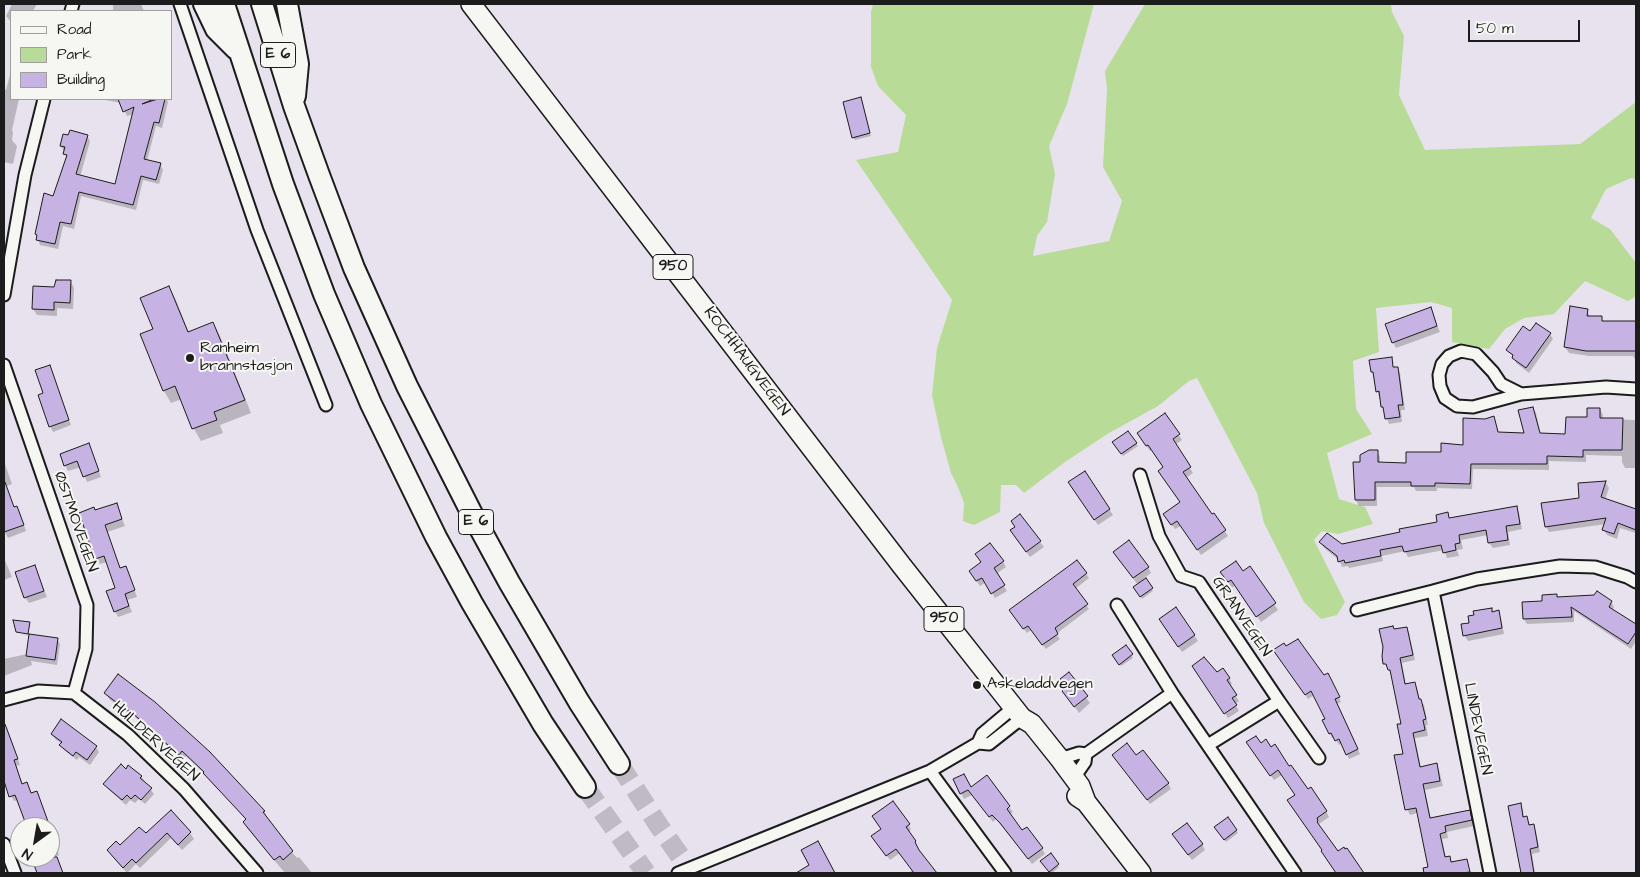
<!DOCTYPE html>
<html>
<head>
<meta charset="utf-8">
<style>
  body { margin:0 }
  #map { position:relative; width:1640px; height:877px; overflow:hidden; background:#e8e2ee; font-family:"Architects Daughter",sans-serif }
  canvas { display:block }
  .frame { position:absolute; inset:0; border:5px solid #1c1c1c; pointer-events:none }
  .legend { position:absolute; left:10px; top:10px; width:162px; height:90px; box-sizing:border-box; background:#f6f6f2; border:1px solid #9f9f9c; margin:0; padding:6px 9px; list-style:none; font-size:15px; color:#1c1c1c }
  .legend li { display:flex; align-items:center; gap:10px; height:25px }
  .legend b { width:25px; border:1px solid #9f9f9c }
  .north { position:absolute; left:10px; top:817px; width:50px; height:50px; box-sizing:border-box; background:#f6f6f2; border:1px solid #9f9f9c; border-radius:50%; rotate:212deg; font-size:14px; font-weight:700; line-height:20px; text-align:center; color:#1c1c1c }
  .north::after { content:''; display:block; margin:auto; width:18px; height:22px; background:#1c1c1c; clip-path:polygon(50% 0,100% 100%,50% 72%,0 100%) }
  .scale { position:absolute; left:1468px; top:20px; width:112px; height:22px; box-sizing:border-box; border:2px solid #1c1c1c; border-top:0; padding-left:6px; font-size:15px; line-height:18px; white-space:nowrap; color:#1c1c1c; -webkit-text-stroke:4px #f6f6f2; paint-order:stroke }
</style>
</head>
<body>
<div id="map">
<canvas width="1640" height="877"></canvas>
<div class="frame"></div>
<ul class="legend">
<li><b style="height:6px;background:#f6f6f2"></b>Road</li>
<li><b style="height:14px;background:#b8dc97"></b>Park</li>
<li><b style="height:14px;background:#c7b3e3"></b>Building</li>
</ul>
<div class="north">N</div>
<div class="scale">50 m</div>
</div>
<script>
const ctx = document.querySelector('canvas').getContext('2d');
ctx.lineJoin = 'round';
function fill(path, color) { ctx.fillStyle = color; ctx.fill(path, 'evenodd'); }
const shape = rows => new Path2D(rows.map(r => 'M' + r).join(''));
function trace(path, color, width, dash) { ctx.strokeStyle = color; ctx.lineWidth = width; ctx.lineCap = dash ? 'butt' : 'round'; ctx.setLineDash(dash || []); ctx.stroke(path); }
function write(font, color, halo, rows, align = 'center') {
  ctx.font = font + ' "Architects Daughter",sans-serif'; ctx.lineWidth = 4; ctx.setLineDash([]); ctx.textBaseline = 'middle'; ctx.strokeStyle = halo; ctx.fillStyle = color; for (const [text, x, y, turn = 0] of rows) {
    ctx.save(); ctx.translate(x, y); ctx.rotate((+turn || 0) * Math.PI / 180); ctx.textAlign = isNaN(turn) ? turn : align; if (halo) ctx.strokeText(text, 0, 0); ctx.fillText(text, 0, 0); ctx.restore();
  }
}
fill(shape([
  [873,4,1094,4,1067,104,1049,146,1055,174,1047,222,1037,236,1033,256,1109,241,1122,201,1103,167,1107,89,1105,71,1145,4,1391,4,1392,12,1404,36,1399,95,1425,150,1580,144,1636,102,1636,179,1631,178,1606,189,1591,218,1610,229,1636,263,1636,296,1628,301,1585,281,1554,314,1524,318,1505,329,1489,349,1452,342,1452,308,1431,302,1376,308,1379,352,1353,361,1356,409,1372,434,1327,453,1339,499,1365,507,1373,524,1338,534,1322,531,1314,540,1345,602,1337,615,1321,619,1304,602,1264,523,1257,493,1197,378,1189,381,1158,406,1109,433,1065,462,1024,493,1016,485,1001,485,1000,512,974,525,968,523,963,521,964,503,958,487,951,473,941,437,932,395,937,348,952,300,856,160,898,152,906,115,878,86,871,67,871,12]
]), '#b8dc97');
fill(shape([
  [12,4,37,4,33,11,11,11,11,22,6,16],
  [113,4,141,4,144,11,113,11],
  [11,71,11,99,19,99,12,130,13,132,12,140,17,146,13,164,4,162,4,88,6,90],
  [100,99,142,99,139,106,162,99,166,99,168,102,162,128,156,126,147,161,160,164,163,170,159,184,143,180,136,210,81,196,74,229,63,226,58,249,40,245,36,234,54,197,67,158,61,146,87,136,90,141,80,177,116,186,134,114,127,116,121,103],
  [861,99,871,136,855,140,853,137],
  [71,282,74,288,73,309,57,308,57,316,37,315,33,309,55,288],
  [169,287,176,300,189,333,213,323,220,336,251,413,220,425,223,433,201,441,194,429,182,399,171,403,164,391,142,335,154,330],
  [1430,309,1440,332,1396,348,1393,342],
  [1587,310,1590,317,1601,317,1604,322,1636,323,1636,361,1633,356,1589,356,1569,353,1565,347],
  [1530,333,1550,334,1553,339,1529,373,1516,363,1514,357,1507,350],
  [1391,359,1394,363,1391,363,1395,373,1394,363,1395,368,1397,368,1400,373,1405,410,1401,410,1402,422,1389,424,1377,391,1370,362],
  [49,367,71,425,53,432,50,426,44,394],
  [1533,408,1536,413,1541,435,1567,435,1600,409,1603,415,1603,419,1636,420,1636,468,1625,468,1622,462,1622,456,1586,455,1586,462,1549,461,1549,470,1473,469,1472,489,1437,488,1437,491,1416,491,1414,487,1377,487,1377,506,1359,506,1356,500,1354,464,1362,464,1377,451,1380,457,1380,464,1408,464,1464,446,1485,420,1494,418,1499,433,1525,434],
  [1165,415,1182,440,1175,445,1193,473,1186,478,1212,516,1214,515,1228,536,1201,555,1181,526,1175,529,1168,520,1181,503,1164,468,1152,450,1150,451,1141,438],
  [1128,432,1138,446,1123,456,1114,442],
  [88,445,101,477,87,482,81,467,68,471,65,465],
  [4,461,12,484,4,487],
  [1606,483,1609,488,1605,500,1636,510,1636,533,1620,528,1617,539,1607,535,1604,530,1606,524,1549,532,1546,526,1580,499,1579,484],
  [1073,488,1109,509,1113,515,1098,525],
  [10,500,15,508,17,507,20,513,26,531,8,538,4,530,4,502],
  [116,504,125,526,107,532,120,569,126,567,137,597,127,600,132,612,118,617,115,611,116,588,107,562,100,564,96,558,95,511],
  [1516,507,1519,513,1522,529,1508,532,1510,545,1493,548,1489,543,1488,535,1461,540,1463,549,1457,550,1459,556,1447,558,1444,550,1408,557,1405,551,1382,556,1383,561,1349,568,1348,566,1342,567,1339,560,1324,548,1321,542,1341,545,1401,533,1438,523,1447,514,1450,519],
  [1020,516,1044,547,1030,557,1014,536],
  [4,558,12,577,4,580],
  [1118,558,1148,567,1151,573,1144,578,1153,591,1142,599,1135,588,1138,585],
  [1077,561,1089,578,1075,589,1089,609,1056,634,1060,639,1046,649,1031,630,1027,633,1013,615],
  [1003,562,1006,567,996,574,1007,591,995,598,986,582,980,586,973,576],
  [34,566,47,597,29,603,25,597],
  [1250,568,1278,610,1261,622,1235,585,1232,588,1225,578,1243,573],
  [1558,598,1611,602,1614,607,1612,610,1636,626,1636,641,1631,649,1574,611,1574,622,1527,624,1524,619,1523,603,1543,602],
  [1491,609,1493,613,1498,612,1501,618,1504,634,1468,641,1464,635,1470,624],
  [1164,625,1194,635,1198,641,1182,652],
  [1406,628,1409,633,1415,660,1402,663,1406,685,1414,683,1417,688,1420,700,1424,705,1428,725,1426,725,1428,736,1415,738,1421,768,1436,764,1439,770,1443,786,1425,790,1431,819,1469,811,1472,816,1474,826,1447,832,1448,838,1442,839,1446,858,1449,858,1452,863,1466,860,1471,873,1431,873,1418,813,1410,815,1407,809,1402,725,1392,675,1385,664,1394,631],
  [19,634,57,639,60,644,57,665,31,661,32,665,4,676,4,659,27,654,30,636],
  [1126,647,1133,658,1121,666,1114,655],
  [1278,655,1330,679,1341,702,1337,704,1360,754,1349,759,1342,743,1339,745,1334,737,1332,738,1330,733,1326,719,1315,695,1308,699],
  [1197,671,1216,674,1229,678,1232,684,1229,685,1239,701,1235,704,1239,711,1228,718],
  [1069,674,1090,703,1079,713,1063,691,1067,688],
  [118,676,264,811,272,828,297,858,299,857,312,873,285,873,247,828,244,822,247,820,206,775,186,756,183,760,133,715,131,716,109,699,106,693],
  [4,727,8,732,20,765,16,766,23,785,31,794,49,827,21,827,20,825,26,822,18,800,14,801,11,796,4,774],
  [52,734,96,747,99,752,90,765,79,757,77,760,64,750,61,745,62,744,55,739],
  [1261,744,1289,768,1326,811,1329,817,1319,824,1319,827,1338,852,1347,850,1363,873,1337,873,1325,856,1296,795,1282,775,1274,780,1251,748],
  [1117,761,1168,783,1171,789,1150,804],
  [126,770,141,776,154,794,145,804,139,799,135,803,130,800,126,805,108,789,105,784],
  [964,775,971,789,986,777,1009,807,1013,812,1009,815,1022,832,1042,848,1045,854,1032,864,996,819,993,822,972,795,964,799,961,793],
  [1520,804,1523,810,1524,818,1526,817,1530,826,1533,825,1536,831,1540,852,1532,854,1535,873,1522,873,1509,807],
  [170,812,190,833,194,839,182,850,171,838,140,868,136,864,127,873,112,856,108,850,120,847,146,835],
  [1227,819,1238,833,1226,842,1217,830],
  [909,825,911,830,908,832,918,847,916,848,918,850,935,873,908,873,913,870,900,853,890,860,876,841],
  [50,829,59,855,57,856,63,873,36,873,39,871,38,857,50,857],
  [1177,841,1202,844,1205,850,1192,860],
  [1050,855,1059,867,1052,873,1043,864]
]), '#0003');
const building = shape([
  [861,97,870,133,852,138,843,102,861,97],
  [118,99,154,99,142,104,158,99,165,99,159,123,154,122,144,159,161,163,156,180,141,176,133,205,79,192,71,224,60,222,55,244,36,240,37,235,35,234,44,193,53,196,67,155,63,154,65,147,60,146,63,134,68,135,70,130,88,135,76,174,115,184,134,107,123,112,118,99],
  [56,280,71,280,70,303,54,302,54,310,32,309,33,286,54,287,56,280],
  [169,286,188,332,213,322,245,400,214,412,217,420,192,429,175,386,163,391,140,334,153,329,140,298,169,286],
  [1570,306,1588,309,1587,316,1602,316,1602,321,1636,321,1636,351,1586,351,1564,347,1570,306],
  [1431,307,1437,326,1392,343,1385,324,1431,307],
  [1536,323,1551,333,1526,368,1512,358,1513,355,1506,350,1523,326,1530,331,1536,323],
  [1392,357,1393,367,1398,367,1403,405,1398,405,1400,417,1385,419,1383,407,1381,407,1379,391,1376,392,1373,372,1371,372,1369,360,1392,357],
  [50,365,69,420,49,427,38,395,43,393,35,370,50,365],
  [1533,407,1540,433,1565,434,1566,417,1587,417,1587,408,1600,408,1600,418,1623,418,1622,450,1583,450,1583,457,1547,456,1547,464,1471,464,1470,484,1435,483,1435,486,1411,486,1411,482,1375,482,1375,500,1355,500,1353,462,1360,462,1360,455,1369,450,1378,450,1378,462,1406,463,1406,452,1441,452,1441,443,1463,445,1463,418,1485,419,1494,416,1498,432,1524,433,1518,410,1533,407],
  [1165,413,1180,434,1173,439,1191,467,1183,472,1212,514,1214,513,1226,530,1197,550,1177,521,1171,525,1163,514,1180,502,1158,471,1163,467,1148,445,1146,446,1137,433,1165,413],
  [1128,431,1137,443,1121,454,1112,442,1128,431],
  [89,443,99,471,83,477,77,461,64,466,60,454,89,443],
  [1085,471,1110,509,1094,520,1068,482,1085,471],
  [1606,481,1601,497,1636,509,1636,530,1618,523,1614,534,1602,530,1606,518,1545,527,1541,503,1579,498,1578,483,1606,481],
  [4,482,5,482,14,507,17,506,24,525,4,532,4,482],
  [117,503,122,519,105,525,120,568,126,566,135,590,125,594,129,606,114,612,106,591,115,588,104,556,95,559,79,513,94,507,95,510,117,503],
  [1517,506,1520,524,1506,526,1508,540,1488,543,1486,530,1459,535,1460,543,1455,544,1456,550,1443,553,1441,545,1404,552,1402,546,1380,550,1381,556,1345,563,1344,560,1338,562,1337,556,1319,542,1327,533,1342,544,1400,532,1399,529,1437,522,1436,515,1448,512,1449,518,1517,506],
  [1020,514,1041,541,1026,552,1010,530,1015,527,1011,521,1020,514],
  [1129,540,1149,567,1133,578,1113,552,1129,540],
  [990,543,1004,561,994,568,1005,585,991,594,982,578,976,581,969,571,981,562,975,554,990,543],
  [1077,560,1087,573,1073,584,1088,604,1055,628,1058,634,1042,645,1028,626,1023,629,1009,610,1077,560],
  [1236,561,1243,571,1250,566,1276,603,1256,617,1231,580,1228,582,1220,572,1236,561],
  [35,565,44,591,24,598,15,572,35,565],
  [1146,578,1153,588,1140,597,1133,587,1146,578],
  [1597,591,1612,601,1609,607,1636,624,1636,632,1628,644,1571,607,1572,617,1523,619,1522,602,1542,601,1542,595,1557,594,1557,597,1594,595,1597,591],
  [1176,607,1195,635,1178,647,1159,619,1176,607],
  [1492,608,1492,612,1499,610,1502,628,1463,636,1461,624,1469,623,1468,616,1474,615,1473,611,1492,608],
  [13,620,30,622,28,634,16,632,13,620],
  [1393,626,1394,629,1407,627,1413,655,1400,658,1405,684,1415,682,1419,699,1421,699,1426,719,1423,720,1425,730,1413,733,1420,767,1437,763,1440,781,1423,784,1430,818,1470,810,1472,820,1445,826,1446,832,1440,834,1445,857,1450,856,1451,862,1467,859,1470,872,1462,873,1424,873,1423,868,1428,867,1416,808,1405,810,1394,755,1403,754,1397,724,1401,724,1390,670,1388,670,1386,664,1383,664,1382,656,1383,647,1379,629,1393,626],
  [29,634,58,638,55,660,26,656,29,634],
  [1298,639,1324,675,1328,673,1340,697,1335,699,1358,749,1346,755,1339,739,1335,741,1331,733,1329,734,1322,720,1325,719,1311,691,1305,695,1273,650,1284,643,1286,646,1298,639],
  [1126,645,1133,654,1119,665,1112,655,1126,645],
  [1204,657,1217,672,1223,668,1230,678,1227,680,1237,695,1232,698,1237,705,1224,714,1192,666,1204,657],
  [1069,672,1088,696,1074,707,1062,691,1066,687,1060,679,1069,672],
  [118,674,155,702,210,752,265,811,263,812,293,851,283,860,280,856,274,860,243,822,246,819,203,773,204,772,182,751,179,755,129,710,128,711,104,693,118,674],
  [61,719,97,746,87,760,76,752,73,756,59,745,62,742,51,734,61,719],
  [4,724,5,724,18,759,14,760,22,784,27,782,31,793,37,791,50,827,27,827,15,795,9,797,4,781,4,724],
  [1256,736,1261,743,1266,739,1271,747,1275,744,1289,766,1291,765,1308,789,1311,787,1327,811,1317,818,1318,821,1317,822,1338,851,1344,847,1345,849,1347,848,1364,873,1336,873,1321,851,1322,850,1287,800,1295,795,1278,770,1270,776,1246,742,1256,736],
  [1127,743,1136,755,1143,750,1169,783,1147,800,1112,755,1127,743],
  [121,764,126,769,128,765,142,776,140,778,152,788,141,800,135,795,131,799,127,795,122,800,103,784,121,764],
  [964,774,971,787,987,775,1010,806,1007,809,1022,830,1027,827,1043,848,1028,859,1000,823,992,815,989,817,968,790,960,794,953,779,964,774],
  [893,801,910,824,906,827,916,841,915,842,919,850,937,873,914,873,896,849,886,856,871,836,881,829,872,816,893,801],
  [1521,803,1523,817,1527,816,1529,825,1534,824,1538,847,1530,849,1534,873,1521,873,1508,806,1521,803],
  [171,810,191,832,178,845,167,833,136,863,132,859,123,868,107,850,116,841,120,845,139,827,146,833,171,810],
  [1228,817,1237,830,1224,840,1214,827,1228,817],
  [1187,823,1203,844,1188,855,1172,834,1187,823],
  [818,841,835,873,796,873,809,865,801,850,818,841],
  [1051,853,1059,864,1049,872,1040,861,1051,853],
  [31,857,57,857,63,873,37,873,31,857]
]);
fill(building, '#c7b3e3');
trace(building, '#1c1c1c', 1);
trace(shape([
  [619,764,659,826,692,873],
  [585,787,646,873]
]), '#bfbac4', 20, [20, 10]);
const minor = shape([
  [180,4,257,230,326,405],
  [71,11,73,4],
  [4,295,25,175,44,99],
  [4,365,87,605,86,649,74,693],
  [1521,394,1501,384,1493,372,1476,354,1461,351,1449,356,1442,364,1439,375,1440,386,1445,398,1457,406,1473,407,1521,394,1606,387,1636,389],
  [1140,475,1159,536,1181,576,1199,582,1279,701],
  [1117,605,1172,693],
  [1357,610,1433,591],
  [4,700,38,691,74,693,128,735,184,789,257,873],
  [978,743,982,734,1013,708],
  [1208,745,1279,701,1319,758],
  [1060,759,1079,753,1086,754,1172,693,1295,873],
  [930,771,1005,873],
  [1074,778,1085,762,1086,754],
  [4,844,15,873],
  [678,873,930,771,978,743,989,744,1022,718],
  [1490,873,1433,591,1477,579,1560,566,1595,567,1627,577,1636,582]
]);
const primary = shape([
  [471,4,902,566,1022,718,1032,724,1060,759,1080,786,1086,802],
  [1077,796,1086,802,1141,873]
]);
const trunk = shape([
  [204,4,216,29,236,49],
  [224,4,283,184,324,294,371,404,436,537,472,603,543,724,585,787],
  [262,4,294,106,319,175,354,268,407,386,471,512,509,582,579,702,619,764],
  [287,4,298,64,295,96]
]);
trace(minor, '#1c1c1c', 15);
trace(primary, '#1c1c1c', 22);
trace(trunk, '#1c1c1c', 24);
trace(minor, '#f6f6f2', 11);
trace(primary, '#f6f6f2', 19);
trace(trunk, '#f6f6f2', 20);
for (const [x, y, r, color] of [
  [190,358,5,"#1c1c1c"],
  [977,685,5,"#1c1c1c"]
]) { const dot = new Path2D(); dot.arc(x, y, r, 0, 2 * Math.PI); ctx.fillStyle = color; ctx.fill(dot); trace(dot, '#f6f6f2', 2); }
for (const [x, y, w] of [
  [278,55,35],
  [673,267,40],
  [476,522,35],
  [944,619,40]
]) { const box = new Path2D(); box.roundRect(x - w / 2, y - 12.5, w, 25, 4); ctx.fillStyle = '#f6f6f2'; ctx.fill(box); trace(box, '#1c1c1c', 1); }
write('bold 15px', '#1c1c1c', null, [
  ["E 6",278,55],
  ["950",673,267],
  ["E 6",476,522],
  ["950",944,619]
]);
write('16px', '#1c1c1c', '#f6f6f2', [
  ["Ranheim",200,349],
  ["brannstasjon",200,367],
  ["Askeladdvegen",987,685]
], 'left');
write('16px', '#1c1c1c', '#f6f6f2', [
  ["KOCHHAUGVEGEN",746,362,53],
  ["ØSTMOVEGEN",75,522,71],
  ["GRANVEGEN",1241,617,56],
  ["LINDEVEGEN",1477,729,79],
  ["HULDERVEGEN",155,742,42]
]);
</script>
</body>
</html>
